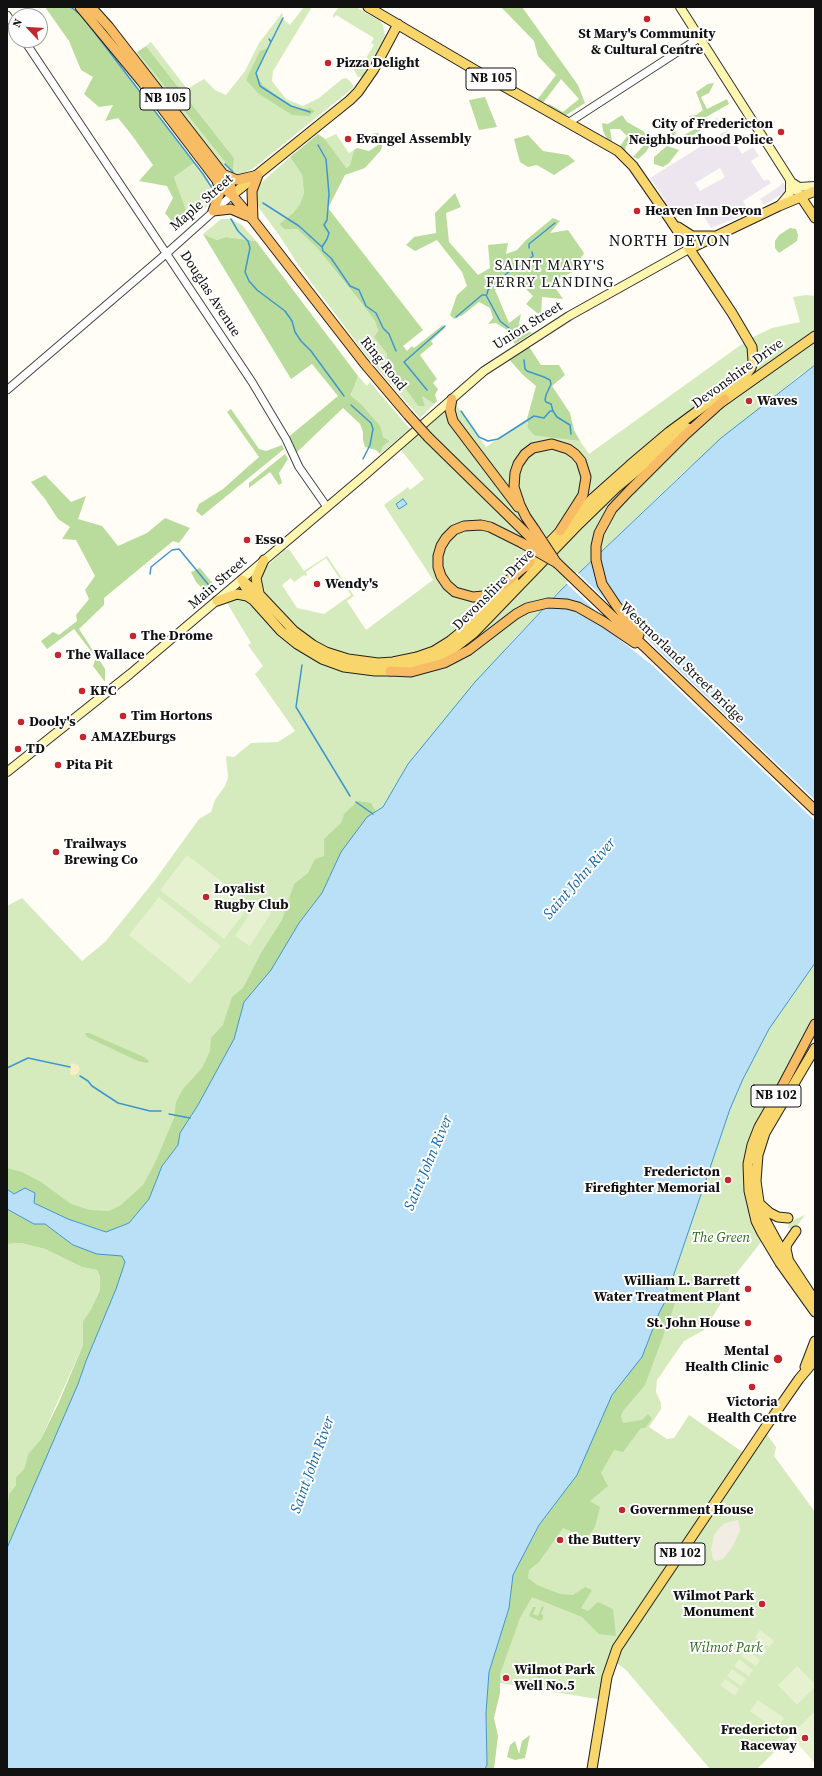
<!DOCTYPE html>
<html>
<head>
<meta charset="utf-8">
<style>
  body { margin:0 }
  #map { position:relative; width:822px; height:1776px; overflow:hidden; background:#fffdf5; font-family:"Source Serif 4",serif }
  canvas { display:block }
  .frame { position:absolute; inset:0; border:8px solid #111; pointer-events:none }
  .north { position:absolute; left:8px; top:8px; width:40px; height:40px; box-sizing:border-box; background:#fff; border:1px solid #a0a0a0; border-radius:50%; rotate:295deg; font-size:11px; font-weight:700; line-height:16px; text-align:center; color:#111 }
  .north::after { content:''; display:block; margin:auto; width:14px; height:18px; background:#c4262e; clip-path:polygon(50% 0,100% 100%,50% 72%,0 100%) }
</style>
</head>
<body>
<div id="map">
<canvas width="822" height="1776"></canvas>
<div class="frame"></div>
<div class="north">N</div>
</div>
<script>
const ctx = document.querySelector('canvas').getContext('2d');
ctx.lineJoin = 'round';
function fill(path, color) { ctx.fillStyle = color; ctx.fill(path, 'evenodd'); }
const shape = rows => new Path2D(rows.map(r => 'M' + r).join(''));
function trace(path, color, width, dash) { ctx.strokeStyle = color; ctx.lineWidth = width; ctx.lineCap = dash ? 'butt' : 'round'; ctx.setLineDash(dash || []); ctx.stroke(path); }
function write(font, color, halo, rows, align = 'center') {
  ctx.font = font + ' "Source Serif 4",serif'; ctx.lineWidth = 4; ctx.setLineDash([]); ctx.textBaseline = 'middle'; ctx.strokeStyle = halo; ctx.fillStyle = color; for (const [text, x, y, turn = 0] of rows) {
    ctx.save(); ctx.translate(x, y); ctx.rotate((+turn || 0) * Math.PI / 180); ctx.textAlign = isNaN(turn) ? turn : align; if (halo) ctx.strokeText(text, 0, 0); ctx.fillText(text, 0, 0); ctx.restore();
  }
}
fill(shape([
  [727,130,742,154,753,147,759,156,751,161,764,181,768,179,771,183,743,201,749,213,711,228,704,216,680,216,674,219,662,202,665,200,650,178],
  [720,168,725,177,700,191,695,183],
  [783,182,786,188,784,193,764,205,760,199,780,186]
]), '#eee6ef');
fill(shape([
  [304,7,312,7,273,71,272,81,286,99,303,106,319,98,342,79,346,78,350,81,353,85,353,88,255,167,237,177,223,170,136,53,137,52,233,172,234,158,146,46,151,42,187,89,204,79,215,90,226,95,245,71,259,43,282,13,283,15,282,18,290,25],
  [268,48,256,73,263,85,291,106,300,109,310,108,292,115,246,80],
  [339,7,356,7,380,21,383,25,385,36,383,45,363,76,361,77,358,77,354,70,357,66,360,68,374,45,371,43,374,38,336,15,334,18,333,15],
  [336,134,349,153,354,150,350,165,345,168,325,139],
  [290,157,302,175,304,193,300,204,293,213,279,224,284,229,297,229,317,248,375,321,378,331,374,337,387,354,387,361,418,406,425,406,422,396,434,404,420,418,369,359,299,266,279,235,259,208,256,202,256,194,259,185],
  [194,163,203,174,214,191,207,206,192,218,186,210,174,177],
  [221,219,231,219,242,225,256,241,226,237,217,240,203,234],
  [806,295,815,296,815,365,800,375,685,471,561,590,514,639,408,764,383,807,367,817,299,923,129,1223,7,1189,7,906,22,898,82,961,105,942,155,880,199,819,211,812,215,800,225,786,228,778,226,756,234,757,251,743,278,742,295,731,255,674,263,666,248,645,251,643,224,598,257,588,263,570,284,550,289,549,304,571,327,556,354,596,347,601,366,630,433,580,384,505,408,487,410,490,424,479,401,450,402,448,400,445,452,399,486,447,527,419,527,424,537,436,580,441,589,454,749,339,772,328,800,322,793,297],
  [326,558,351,595,324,614,297,608,282,585,291,578,294,582,304,575,307,576,306,572],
  [358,376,367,386,370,382,410,429,380,454,383,446,390,441,383,437,361,404,349,395,354,387],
  [815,963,815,1019,747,1152,744,1175,745,1189,750,1214,762,1241,735,1275,727,1294,704,1330,684,1341,657,1380,656,1392,661,1403,661,1409,649,1427,667,1439,674,1438,689,1415,747,1455,764,1430,776,1447,774,1456,815,1512,815,1712,757,1769,710,1769,626,1670,618,1664,614,1662,603,1700,489,1681,509,1608,660,1282,673,1277,730,1109,743,1079,769,1029],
  [805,1215,794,1230,788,1228,789,1222],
  [21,1243,45,1249,82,1267,97,1270,100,1277,100,1290,91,1309,83,1321,83,1345,41,1439,28,1454,24,1469,16,1477,16,1485,9,1494,7,1509,7,1244]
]), '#d5ebbd');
fill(shape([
  [45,7,71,7,82,16,194,163,174,177,186,210,174,224,165,213,173,198,167,186,139,181,153,165,131,134,118,118,105,121,113,105,99,107,84,94,93,77,81,70,69,41],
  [501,7,522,7,578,85,585,103,563,117,546,107,549,104,563,112,579,99,561,79,543,103,537,100,556,75,538,56,534,41],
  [146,46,234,158,233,172,137,52],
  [268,48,256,73,263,85,291,106,300,109,310,108,315,111,309,116,292,115,259,94,246,80,260,51],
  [714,83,709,93,701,97,707,109,727,99,729,104,692,125,689,116,696,115,703,110,696,92,708,84],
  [485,97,497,127,479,130,469,100],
  [622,115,627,122,643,131,652,142,646,152,638,159,633,157,643,146,635,139,626,146,625,151,619,148,627,136,620,129,610,129,612,142,607,139,603,131,602,123,608,124],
  [719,118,681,143,675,143,675,140,711,120],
  [675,131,676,134,666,141,658,141,655,138],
  [378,133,383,142,381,150,365,168,345,175,328,208,423,330,403,346,407,351,412,346,414,348,443,325,445,328,431,341,433,344,420,355,437,379,433,383,438,389,435,395,437,401,434,404,422,396,425,406,418,406,398,378,387,374,387,354,374,337,378,331,375,321,358,299,317,248,297,229,284,229,279,224,293,213,300,204,304,193,302,175,290,157,318,134,325,139,346,168,350,165,354,150,357,148,369,151,378,145,371,134],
  [528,135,543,151,568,155,575,161,554,175,537,165,528,167,520,162,514,139],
  [667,146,679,150,669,163,663,167,654,164,654,157],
  [455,193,461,207,446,213,449,242,478,275,490,268,488,245,508,243,506,254,517,250,526,240,553,218,560,221,550,233,568,230,584,253,572,272,552,283,563,299,542,297,541,316,526,304,533,296,527,290,519,275,495,290,509,323,521,314,519,324,532,333,515,344,507,330,496,323,488,324,493,318,490,308,479,302,463,315,454,319,450,315,457,295,467,286,462,272,437,240,415,251,406,245,414,237,436,233,435,213],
  [790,228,796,229,798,235,797,241,779,253,775,248,775,241,779,235],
  [203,234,217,240,226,237,256,241,358,376,354,387,350,395,361,404,380,426,383,437,390,441,383,446,380,454,376,450,365,447,363,440,363,432,360,424,343,408,294,455,286,439,338,396,312,364,291,379],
  [526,342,541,365,559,365,565,375,552,386,570,413,574,430,580,441,537,436,534,435,528,428,527,419,536,386,523,375,506,356],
  [231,409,259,449,266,451,282,445,284,449,202,516,196,511,199,504,223,489,259,457,227,412],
  [285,454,288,459,279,473,282,483,279,485,270,472,249,488,249,483],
  [45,475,71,502,86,496,78,519,102,526,118,546,147,533,165,518,190,528,179,543,173,541,104,598,104,605,79,629,105,669,105,682,93,666,96,658,74,629,47,649,41,641,53,632,59,635,77,621,76,615,89,599,85,590,95,576,76,540,62,539,70,527,58,519,45,499,31,482],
  [200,568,215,586,215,592,208,594,196,582,191,572],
  [358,801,371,803,376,812,367,817,341,852,322,893,299,923,271,970,244,1002,234,1039,198,1105,180,1133,178,1145,162,1166,149,1199,129,1223,106,1232,68,1219,34,1203,35,1193,26,1188,14,1194,7,1189,7,1168,22,1172,41,1182,71,1204,90,1210,109,1211,121,1205,143,1185,155,1163,174,1118,176,1102,183,1089,202,1068,210,1051,211,1038,223,1025,232,997,243,988,261,953,282,920,294,884,308,873,315,859,324,856,324,839,341,823,344,814],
  [85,1033,89,1033,144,1057,149,1061,147,1063,138,1061,87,1037],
  [7,1209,34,1224,45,1224,73,1245,122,1256,125,1262,116,1289,86,1361,78,1384,7,1548,7,1509,9,1494,16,1485,16,1477,24,1469,28,1454,41,1439,59,1402,83,1345,83,1321,91,1309,100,1290,100,1277,97,1270,82,1267,45,1249,21,1243,7,1244],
  [675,1288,676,1300,672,1312,645,1385,623,1411,621,1416,623,1423,642,1420,648,1414,652,1419,645,1428,641,1428,623,1452,614,1450,601,1473,608,1486,590,1501,600,1507,595,1527,590,1534,583,1537,563,1528,539,1562,529,1570,528,1578,537,1585,560,1594,573,1595,585,1587,592,1590,581,1608,588,1611,598,1602,613,1609,616,1636,599,1634,582,1617,532,1597,520,1618,500,1674,500,1693,494,1718,498,1736,494,1769,485,1769,487,1765,486,1713,489,1672,509,1608,513,1575,539,1525,577,1475,612,1394,642,1357,659,1313,668,1296],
  [542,1606,544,1607,541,1614,543,1615,543,1619,540,1621,529,1616,533,1607,536,1607,533,1614,538,1616],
  [535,1664,543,1667,544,1673,540,1679,537,1678,534,1670],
  [530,1735,525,1758,515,1760,507,1757,510,1745,515,1741,519,1754,522,1741]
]), '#b9dc9c');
fill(shape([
  [71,1063,78,1065,80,1070,77,1074,70,1075]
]), '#fbeec1');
fill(shape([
  [187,855,251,904,224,939,160,890],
  [159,897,221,946,190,984,129,935],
  [257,903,271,913,250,946,235,936],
  [760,1630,774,1641,769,1647,755,1637],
  [753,1640,767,1650,762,1657,748,1647],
  [746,1650,760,1660,756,1666,741,1656],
  [739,1659,753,1670,749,1676,734,1666],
  [797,1666,815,1684,815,1687,797,1705,778,1685],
  [732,1669,746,1679,741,1686,727,1676],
  [725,1679,739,1689,735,1696,720,1685],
  [758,1700,784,1718,776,1730,750,1711],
  [815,1712,815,1763,796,1742,793,1734]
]), '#e6f2cf');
fill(shape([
  [738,1520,740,1530,733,1546,723,1559,716,1561,713,1559,711,1550,714,1535,720,1527,725,1523]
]), '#f1ede2');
const water = shape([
  [815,365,815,963,769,1029,743,1079,730,1109,673,1277,666,1282,668,1296,659,1313,642,1357,612,1395,577,1475,539,1525,513,1575,509,1608,489,1672,486,1713,487,1765,485,1769,7,1769,7,1548,78,1384,86,1361,116,1289,125,1262,122,1256,97,1254,73,1245,45,1224,34,1224,7,1209,7,1189,14,1194,25,1188,35,1193,34,1203,68,1219,106,1232,129,1223,149,1199,162,1166,178,1145,180,1133,198,1105,234,1039,244,1002,271,970,299,923,322,893,341,852,367,817,383,807,408,764,475,682,561,590,721,438,815,365],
  [403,499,407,504,399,509,396,504,403,499]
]);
fill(water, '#b9e0f7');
trace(water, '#3f96cf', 1);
fill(shape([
  [577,572,610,604,605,584,643,634,663,655,815,800,815,821,653,666,610,632,591,619,569,609,602,617,566,583]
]), '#fffdf5');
trace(shape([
  [71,7,82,16,203,174,214,191],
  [269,39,271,42,256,73,260,86,291,106,310,112],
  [271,42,283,18],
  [318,145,326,159,329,194,327,220,324,225,329,233,327,239,322,247,323,251,331,258,350,286,359,290,366,306,376,313,383,328,389,334,396,351],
  [225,164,233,172],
  [263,203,299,226,322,247],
  [231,219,238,231,248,241,250,248,245,272,249,281,257,290,285,311,292,321,295,332,301,341,311,351,344,396],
  [529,248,529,244,555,223],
  [487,294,488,290,513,268,519,267,533,256,532,252],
  [456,317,482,295,486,295,500,321,514,332],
  [524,360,525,369,527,371,544,377,550,380,551,384,546,395,545,400,546,402,551,404,553,411,557,417,570,425,571,434],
  [427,390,404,362,445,326],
  [351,405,371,423,373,429,370,445,363,459],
  [461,411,479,437,488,441,498,439,534,416,544,418,550,411,553,411],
  [150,574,151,567,172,550,179,549,212,589],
  [302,665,296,707,350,796],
  [356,802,373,814],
  [7,1068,28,1058,70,1067],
  [80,1076,88,1081,92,1086,118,1103,150,1111,161,1111],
  [169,1114,190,1118]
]), '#3f96cf', 1.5);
const tertiary = shape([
  [7,15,16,28],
  [24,40,252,382,286,439,299,467,327,507],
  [568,123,699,38],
  [7,390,167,253,232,195]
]);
const secondary = shape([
  [680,7,801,197],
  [793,183,799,187,815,186],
  [780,205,790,193,790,181],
  [7,772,130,674,365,475,484,371,569,316,689,249]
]);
const primary = shape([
  [368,7,475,70,618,151,633,166,669,218,732,313,752,347,753,361,751,368,745,376,669,432,630,465,593,498,525,567],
  [232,195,350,100,358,92,374,69,398,24],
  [801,197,815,218],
  [678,227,692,236,713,236],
  [689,249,779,206,815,191],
  [719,404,815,336],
  [242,580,260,595,294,631,313,645,326,652,348,659,378,663,393,662,417,657,434,651,450,641,472,623,514,580],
  [244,585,255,602,281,631,297,644,322,659,344,667,375,671,390,671,415,666,437,658,452,650,474,633,579,524,616,488,688,428],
  [259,593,256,578,264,560],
  [217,601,237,594,247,596,253,600],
  [815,1048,765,1133,758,1155,756,1181,759,1202,763,1216,781,1249,815,1301],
  [782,1087,759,1127,752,1145,748,1164,749,1191,756,1221,762,1233,780,1263,815,1312],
  [760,1204,770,1213,778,1217,788,1218],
  [788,1258,786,1249,787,1244,796,1231],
  [805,1367,815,1341],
  [592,1769,607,1677,617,1648,767,1425,799,1379,815,1360]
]);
const trunk = shape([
  [80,7,142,82,222,187,232,195,253,220,364,363,408,415],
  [91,7,109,27,230,183,232,195],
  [225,175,237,180,258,175],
  [217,181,220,189,219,195,213,211,231,209,247,216],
  [253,220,252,191,258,175],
  [452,399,450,410,453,421,518,507],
  [428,437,529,536],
  [535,530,526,517,520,505,514,487,515,473,518,464,525,454,533,448,552,444,568,449,575,454,581,461,586,477,583,495,560,531],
  [522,543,490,527,481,525,464,526,454,530,446,538,441,546,438,556,438,567,441,576,447,585,455,592,473,597,483,596,503,585,530,562],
  [557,563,815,810],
  [639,635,616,605,602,584,596,560,596,546,599,533,612,509,629,491,684,436,725,399],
  [390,671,411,672,444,663,469,650,516,614,527,608,548,603,567,604,578,607,604,622,635,643],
  [778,1094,815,1024]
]);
trace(tertiary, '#444', 9);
trace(secondary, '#333', 10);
trace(primary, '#222', 11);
trace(trunk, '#222', 11);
trace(tertiary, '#fff', 7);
trace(secondary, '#fff6b0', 8);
trace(primary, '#f9d66b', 9);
trace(trunk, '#f7bc64', 9);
const trunkBridge = shape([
  [408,415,428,437],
  [535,530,556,562],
  [529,536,545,552],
  [522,543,557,563]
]);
trace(trunkBridge, '#222', 11, []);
trace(trunkBridge, '#f7bc64', 9);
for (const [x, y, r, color] of [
  [647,19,4,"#c4262e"],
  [328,63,4,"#c4262e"],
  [781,132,4,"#c4262e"],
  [348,139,4,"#c4262e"],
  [637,211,4,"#c4262e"],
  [749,401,4,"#c4262e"],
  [247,540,4,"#c4262e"],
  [317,584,4,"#c4262e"],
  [133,636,4,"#c4262e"],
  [58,655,4,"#c4262e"],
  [82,691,4,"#c4262e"],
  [123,716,4,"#c4262e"],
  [21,722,4,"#c4262e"],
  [83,737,4,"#c4262e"],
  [18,749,4,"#c4262e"],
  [58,765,4,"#c4262e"],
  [56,852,4,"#c4262e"],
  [206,897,4,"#c4262e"],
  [728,1180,4,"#c4262e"],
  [748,1289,4,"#c4262e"],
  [748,1323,4,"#c4262e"],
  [778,1359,5,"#c4262e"],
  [752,1387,4,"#c4262e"],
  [622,1510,4,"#c4262e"],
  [560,1540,4,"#c4262e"],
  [762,1604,4,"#c4262e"],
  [506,1678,4,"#c4262e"],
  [805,1738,4,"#c4262e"]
]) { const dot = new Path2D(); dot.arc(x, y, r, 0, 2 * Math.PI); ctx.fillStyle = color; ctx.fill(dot); trace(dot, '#fff', 1.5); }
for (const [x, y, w] of [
  [491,79,50],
  [165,99,50],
  [776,1096,50],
  [680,1554,50]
]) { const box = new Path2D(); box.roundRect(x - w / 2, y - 11, w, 22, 3); ctx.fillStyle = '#fff'; ctx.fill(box); trace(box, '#111', 1); }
write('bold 13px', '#111', null, [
  ["NB 105",491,79],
  ["NB 105",165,99],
  ["NB 102",776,1096],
  ["NB 102",680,1554]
]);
write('bold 14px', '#111', '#fff', [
  ["St Mary's Community",647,34,"center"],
  ["& Cultural Centre",647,50,"center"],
  ["Pizza Delight",336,63],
  ["City of Fredericton",773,124,"right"],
  ["Neighbourhood Police",773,140,"right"],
  ["Evangel Assembly",356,139],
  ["Heaven Inn Devon",645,211],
  ["Waves",757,401],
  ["Esso",255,540],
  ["Wendy's",325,584],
  ["The Drome",141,636],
  ["The Wallace",66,655],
  ["KFC",90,691],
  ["Tim Hortons",131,716],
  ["Dooly's",29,722],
  ["AMAZEburgs",91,737],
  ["TD",26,749],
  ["Pita Pit",66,765],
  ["Trailways",64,844],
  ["Brewing Co",64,860],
  ["Loyalist",214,889],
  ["Rugby Club",214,905],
  ["Fredericton",720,1172,"right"],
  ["Firefighter Memorial",720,1188,"right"],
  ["William L. Barrett",740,1281,"right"],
  ["Water Treatment Plant",740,1297,"right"],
  ["St. John House",740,1323,"right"],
  ["Mental",769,1351,"right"],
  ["Health Clinic",769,1367,"right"],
  ["Victoria",752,1402,"center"],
  ["Health Centre",752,1418,"center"],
  ["Government House",630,1510],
  ["the Buttery",568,1540],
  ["Wilmot Park",754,1596,"right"],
  ["Monument",754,1612,"right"],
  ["Wilmot Park",514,1670],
  ["Well No.5",514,1686],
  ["Fredericton",797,1730,"right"],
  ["Raceway",797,1746,"right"]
], 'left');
write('14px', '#111', '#fff', [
  ["Maple Street",202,203,-41],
  ["Douglas Avenue",210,294,57],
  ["Union Street",528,326,-32],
  ["Ring Road",383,364,51],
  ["Devonshire Drive",738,374,-36],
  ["Main Street",218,583,-41],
  ["Devonshire Drive",494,590,-45],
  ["Westmorland Street Bridge",682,663,44]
]);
write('italic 14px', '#2f6b1f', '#fff', [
  ["The Green",721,1238],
  ["Wilmot Park",726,1648]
]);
ctx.letterSpacing = '1px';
write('15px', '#111', '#fff', [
  ["SAINT MARY'S",550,266],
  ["FERRY LANDING",550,283]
]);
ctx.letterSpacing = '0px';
write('italic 15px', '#1768a6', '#fff', [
  ["Saint John River",580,879,-49],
  ["Saint John River",429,1163,-67],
  ["Saint John River",313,1465,-70]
]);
ctx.letterSpacing = '1px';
write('16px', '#111', '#fff', [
  ["NORTH DEVON",670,242]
]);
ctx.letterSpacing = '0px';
</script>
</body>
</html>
